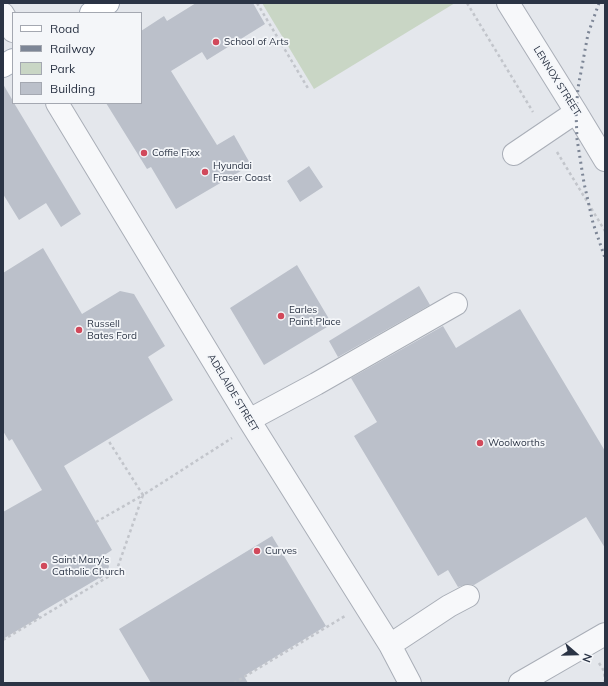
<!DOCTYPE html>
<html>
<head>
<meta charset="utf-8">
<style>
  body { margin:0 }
  #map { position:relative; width:608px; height:686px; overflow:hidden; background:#e4e7ec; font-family:Mulish,sans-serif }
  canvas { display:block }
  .frame { position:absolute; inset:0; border:4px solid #2b3445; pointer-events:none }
  .legend { position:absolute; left:12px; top:12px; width:130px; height:92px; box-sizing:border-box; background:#f4f6f9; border:1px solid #a4a8b1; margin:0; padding:5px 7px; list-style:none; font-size:12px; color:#2b3445 }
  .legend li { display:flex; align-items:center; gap:8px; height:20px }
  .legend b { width:20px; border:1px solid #a4a8b1 }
  .north { position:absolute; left:556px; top:634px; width:40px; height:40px; -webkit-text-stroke:3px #f4f6f9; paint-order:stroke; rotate:110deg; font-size:11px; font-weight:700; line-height:16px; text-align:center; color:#2b3445 }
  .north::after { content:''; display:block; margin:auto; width:14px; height:18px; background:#2b3445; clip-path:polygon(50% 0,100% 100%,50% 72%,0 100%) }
</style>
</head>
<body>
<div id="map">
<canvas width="608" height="686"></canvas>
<div class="frame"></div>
<ul class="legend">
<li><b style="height:5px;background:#fff"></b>Road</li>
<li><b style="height:5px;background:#7d8696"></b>Railway</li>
<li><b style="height:11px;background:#c9d6c5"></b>Park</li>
<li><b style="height:11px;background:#bbc0ca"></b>Building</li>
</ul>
<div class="north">N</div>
</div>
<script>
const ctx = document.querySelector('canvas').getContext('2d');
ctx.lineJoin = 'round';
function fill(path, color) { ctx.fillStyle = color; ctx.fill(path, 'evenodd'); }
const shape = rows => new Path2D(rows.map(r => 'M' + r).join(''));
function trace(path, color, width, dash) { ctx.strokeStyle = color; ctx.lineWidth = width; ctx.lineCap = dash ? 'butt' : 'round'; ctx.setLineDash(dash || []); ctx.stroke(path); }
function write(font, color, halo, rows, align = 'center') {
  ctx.font = font + ' Mulish,sans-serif'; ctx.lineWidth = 3.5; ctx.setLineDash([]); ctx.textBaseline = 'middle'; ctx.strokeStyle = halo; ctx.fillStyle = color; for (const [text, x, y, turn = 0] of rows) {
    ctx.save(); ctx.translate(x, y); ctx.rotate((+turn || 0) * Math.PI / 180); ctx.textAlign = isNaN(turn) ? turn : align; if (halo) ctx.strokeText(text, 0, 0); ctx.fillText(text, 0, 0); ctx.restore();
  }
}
fill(shape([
  [262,3,455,3,314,89]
]), '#c9d6c5');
fill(shape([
  [196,3,253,3,265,24,207,60,202,52,171,71,217,145,234,135,251,165,176,209,151,167,147,169,106,103,141,103,141,31,164,16,167,21],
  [3,84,13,101,13,103,14,103,81,214,61,227,46,203,19,220,3,194],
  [309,166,323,187,300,202,287,181],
  [43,248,82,314,120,291,134,294,165,346,148,357,173,400,64,466,112,550,103,556,109,566,107,574,100,579,99,578,38,614,40,617,3,639,3,512,42,490,12,439,9,441,3,431,3,273],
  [297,265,332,324,264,365,230,308],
  [419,286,430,305,338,357,329,341],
  [520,309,605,451,605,548,586,517,474,585,468,584,458,587,448,570,438,576,354,436,377,422,351,378,443,326,456,348],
  [272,536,326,626,244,676,248,683,151,683,119,629]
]), '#bbc0ca');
const minor = shape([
  [508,3,576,112,605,160],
  [3,14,13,31],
  [57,103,249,420,390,645,410,683],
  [514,154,576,112],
  [249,420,316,384,456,304],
  [390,645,449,606,468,596],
  [520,683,605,634]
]);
const major = shape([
  [91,13,108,3],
  [3,66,13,60]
]);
trace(minor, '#a9aeb7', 24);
trace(major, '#a3abb8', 24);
trace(shape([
  [257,3,309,90],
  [467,3,533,112],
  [557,152,605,231],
  [96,522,143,495,108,440],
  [64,599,66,602],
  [3,640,116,572,143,495,232,438],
  [599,663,604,671,605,683],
  [234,683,345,616]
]), '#c2c5cb', 2.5, [3, 3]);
trace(minor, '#f7f8fa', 22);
trace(major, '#fff', 22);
trace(shape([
  [599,3,588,34,578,88,576,112,577,139,584,183,593,223,605,258]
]), '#7d8696', 3, [2, 4]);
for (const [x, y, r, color] of [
  [216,42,4,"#d1495b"],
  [144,153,4,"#d1495b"],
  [205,172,4,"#d1495b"],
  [281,316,4,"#d1495b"],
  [79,330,4,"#d1495b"],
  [480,443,4,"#d1495b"],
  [257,551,4,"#d1495b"],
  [44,566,4,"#d1495b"]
]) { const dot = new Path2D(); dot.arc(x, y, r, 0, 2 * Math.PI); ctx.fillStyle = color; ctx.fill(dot); trace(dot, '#f4f6f9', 1.5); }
write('10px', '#2b3445', '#f4f6f9', [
  ["School of Arts",224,42],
  ["Coffie Fixx",152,153],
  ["Hyundai",213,166],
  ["Fraser Coast",213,178],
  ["Earles",289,310],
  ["Paint Place",289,322],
  ["Russell",87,324],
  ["Bates Ford",87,336],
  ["Woolworths",488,443],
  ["Curves",265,551],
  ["Saint Mary's",52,560],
  ["Catholic Church",52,572]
], 'left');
write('10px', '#2b3445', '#f4f6f9', [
  ["LENNOX STREET",557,81,58],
  ["ADELAIDE STREET",233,393,59]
]);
</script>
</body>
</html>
